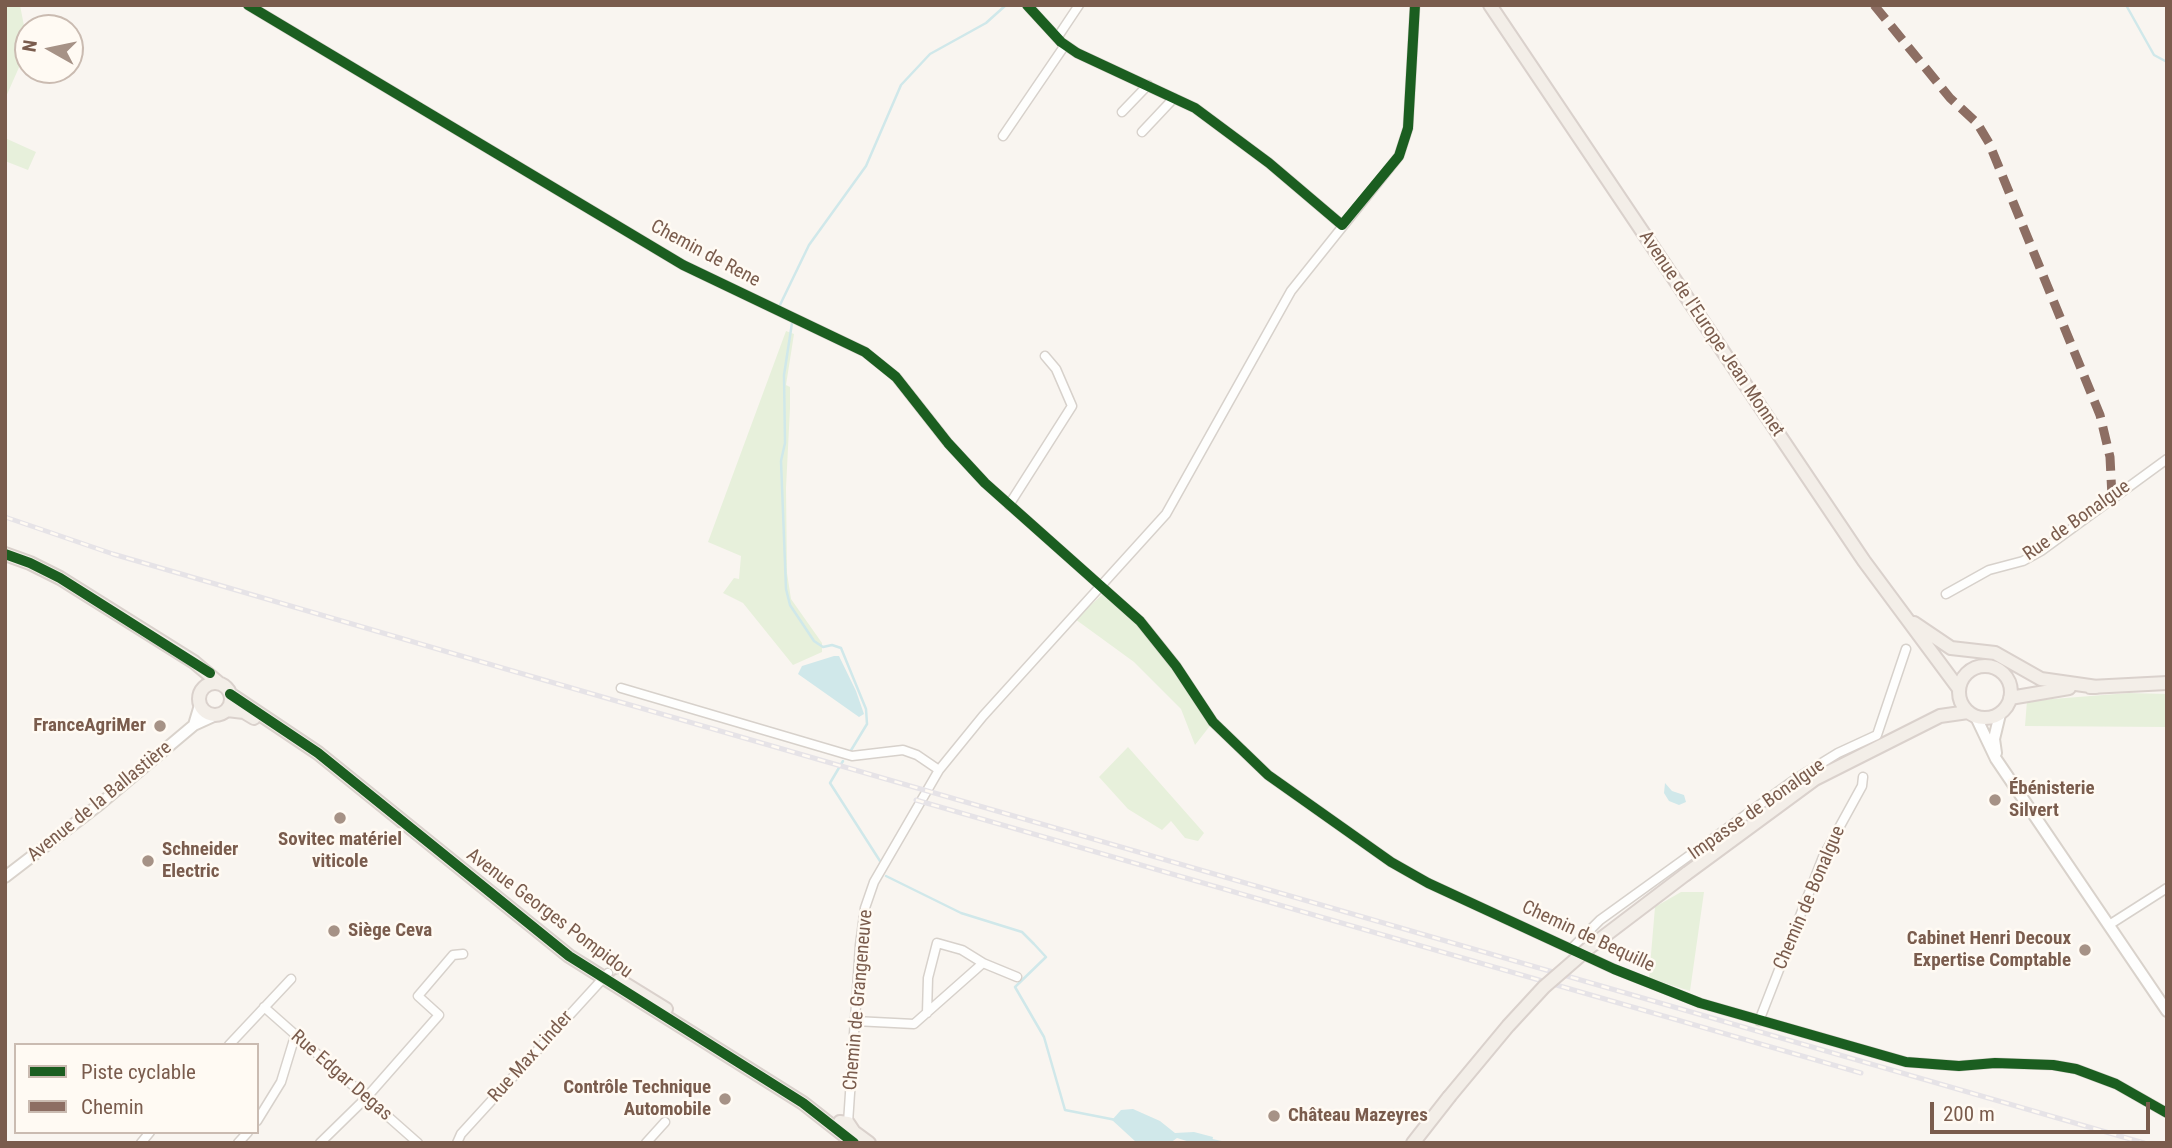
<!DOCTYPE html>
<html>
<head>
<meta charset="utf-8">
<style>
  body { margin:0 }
  #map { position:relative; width:2172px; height:1148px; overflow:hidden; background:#f9f5f0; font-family:"Roboto Condensed",sans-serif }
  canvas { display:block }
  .frame { position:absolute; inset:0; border:7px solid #7a5c4d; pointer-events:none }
  .legend { position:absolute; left:14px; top:1043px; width:245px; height:91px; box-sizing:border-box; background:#fffaf3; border:2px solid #cabbb1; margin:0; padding:9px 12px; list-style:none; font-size:21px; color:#7a5c4d }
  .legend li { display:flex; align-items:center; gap:14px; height:35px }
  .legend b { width:35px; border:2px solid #cabbb1 }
  .north { position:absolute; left:14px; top:14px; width:70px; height:70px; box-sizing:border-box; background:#fffaf3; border:2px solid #cabbb1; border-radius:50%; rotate:279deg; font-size:19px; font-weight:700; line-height:28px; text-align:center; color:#7a5c4d }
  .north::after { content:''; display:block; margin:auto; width:24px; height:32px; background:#a69286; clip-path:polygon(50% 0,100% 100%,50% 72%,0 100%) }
  .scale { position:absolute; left:1930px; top:1102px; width:220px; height:32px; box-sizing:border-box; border:4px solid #7a5c4d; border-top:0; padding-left:9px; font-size:21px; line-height:24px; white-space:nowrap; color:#7a5c4d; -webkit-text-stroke:5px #fffaf3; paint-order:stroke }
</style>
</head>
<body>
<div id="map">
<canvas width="2172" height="1148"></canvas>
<div class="frame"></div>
<ul class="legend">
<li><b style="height:9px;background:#1b5e20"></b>Piste cyclable</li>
<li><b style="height:9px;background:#8d6e63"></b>Chemin</li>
</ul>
<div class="north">N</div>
<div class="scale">200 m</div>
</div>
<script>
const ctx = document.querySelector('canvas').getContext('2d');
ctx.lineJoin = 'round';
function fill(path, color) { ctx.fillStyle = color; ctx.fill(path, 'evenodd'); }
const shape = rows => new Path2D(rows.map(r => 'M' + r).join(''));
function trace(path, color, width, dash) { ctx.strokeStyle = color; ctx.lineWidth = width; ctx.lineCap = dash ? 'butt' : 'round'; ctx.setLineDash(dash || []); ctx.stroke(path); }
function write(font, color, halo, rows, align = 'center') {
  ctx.font = font + ' "Roboto Condensed",sans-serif'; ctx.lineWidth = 5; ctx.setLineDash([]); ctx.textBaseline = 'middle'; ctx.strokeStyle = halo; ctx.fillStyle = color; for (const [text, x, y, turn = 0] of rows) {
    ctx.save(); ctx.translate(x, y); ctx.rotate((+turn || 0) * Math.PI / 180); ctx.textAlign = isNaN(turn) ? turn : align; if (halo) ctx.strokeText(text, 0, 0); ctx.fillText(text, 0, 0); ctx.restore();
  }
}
fill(shape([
  [5,5,20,5,28,47,5,99],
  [5,138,36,152,28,170,5,161],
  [786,331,794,334,786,385,790,387,790,408,786,488,787,573,791,599,822,643,822,652,793,665,743,603,723,593,734,578,739,579,741,556,708,542],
  [1103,594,1140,621,1213,722,1195,745,1181,709,1134,662,1075,619],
  [2129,693,2167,694,2167,727,2025,726,2027,701],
  [1128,747,1204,833,1198,841,1185,838,1171,821,1162,830,1128,809,1099,777],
  [1681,892,1704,892,1690,991,1649,978,1655,907]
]), '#e7f0db');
fill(shape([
  [834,656,839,656,856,691,864,714,859,717,798,674,802,666],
  [1665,783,1672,791,1684,795,1686,802,1679,805,1669,801,1664,793],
  [1133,1109,1160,1121,1175,1133,1194,1132,1213,1137,1212,1142,1193,1143,1177,1138,1170,1143,1136,1142,1112,1120,1121,1110]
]), '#d0e8ea');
trace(shape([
  [2126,5,2154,55,2167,62],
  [779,307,809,245,866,166,901,85,930,54,986,23,1006,5],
  [792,323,784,375,785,443,781,461,786,589,790,605,814,641,823,647,832,645,841,648,866,709,867,724,850,752],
  [843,761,830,783,880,861],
  [886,876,961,913,1022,932,1034,944,1046,957,1015,987,1044,1037,1065,1110,1116,1120],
  [1211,1140,1225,1143]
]), '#d0e8ea', 2.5);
const street = shape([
  [248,5,683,265,865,352,896,377,948,443,985,483,1140,621,1176,666,1213,722,1268,775,1391,862,1428,883,1614,969,1700,1003,1906,1062,1959,1066,1995,1063,2053,1065,2076,1069,2116,1084,2167,1113],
  [1027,5,1061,42,1077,53,1195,108,1269,163,1342,225],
  [1057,38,1079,5],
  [1122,112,1148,85],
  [1142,132,1174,98],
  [1003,136,1065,45],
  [1009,505,1072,406,1056,369,1045,356],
  [1946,594,1989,570,2023,561,2041,551,2167,459],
  [621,688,852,756,903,750,917,755,939,770],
  [2109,925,2167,888],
  [1571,949,1600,920,1794,780,1838,753,1877,735,1906,649],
  [264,1007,418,1143],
  [927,1013,928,978,937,943,962,950,983,963],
  [855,1021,914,1024,983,963,1017,977],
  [1759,1021,1823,857,1862,786,1863,777],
  [229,1045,291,979],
  [257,1121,281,1082,295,1036],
  [848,1123,860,945,865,908,874,882,939,770,983,716,1166,514,1291,291,1399,156,1408,128,1415,5],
  [141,1143,150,1132],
  [238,1143,248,1132],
  [320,1143,366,1098,439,1015,418,996,453,955,463,954],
  [457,1143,461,1134,608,973],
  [646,1143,665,1122]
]);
const secondary = shape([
  [1976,717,1996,759,2167,1011],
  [194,725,200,705],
  [1996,753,1994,739,2000,714],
  [5,877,100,804,194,725,216,715]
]);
const primary = shape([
  [1490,5,1864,561,1959,689],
  [5,554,30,563,60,578,194,662,220,684],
  [1914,623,1951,648,1995,653,2041,679,2097,687],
  '1959 692a26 26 0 1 1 52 0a26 26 0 1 1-52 0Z',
  '199 699a16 16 0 1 1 32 0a16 16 0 1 1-32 0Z',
  [2090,687,2167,683],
  [230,694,318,753,569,956,803,1103,854,1143],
  [2010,698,2069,688],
  [227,710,244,712,254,718],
  [1686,874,1815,779,1940,716,1968,712],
  [619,980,666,1009],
  [837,1129,840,1122,848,1123,854,1132,869,1143],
  [1413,1143,1449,1097]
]);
trace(street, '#d7d1cb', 11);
trace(secondary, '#d9d2cb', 14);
trace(primary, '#dad1cc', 16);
trace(street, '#fefefd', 8);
trace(secondary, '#fefefd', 10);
trace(primary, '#f3eee8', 12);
const rail = shape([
  [5,517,113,554,506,669,2144,1143],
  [916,800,1861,1073]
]);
trace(rail, '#e6e3e7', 5);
trace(rail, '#fffaf3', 2.5, [8]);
const primaryBridge = shape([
  [1449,1097,1508,1026,1544,987,1590,947,1686,874]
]);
trace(primaryBridge, '#dad1cc', 16, []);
trace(primaryBridge, '#f3eee8', 12);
trace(shape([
  [1874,5,1950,98,1977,123,1989,143,2100,415,2110,457,2112,497]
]), '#8d6e63', 9, [18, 9]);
trace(shape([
  [248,5,683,265,865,352,896,377,948,443,985,483,1140,621,1176,666,1213,722,1268,775,1391,862,1428,883,1614,969,1700,1003,1906,1062,1959,1066,1995,1063,2053,1065,2076,1069,2116,1084,2167,1113],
  [1027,5,1061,42,1077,53,1195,108,1269,163,1342,225,1399,156,1408,128,1415,5],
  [5,554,30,563,60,578,210,673],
  [230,694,318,753,569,956,803,1103,854,1143]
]), '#1b5e20', 10);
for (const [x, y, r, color] of [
  [160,726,7,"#a69286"],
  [1995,800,7,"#a69286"],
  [340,818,7,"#a69286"],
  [148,861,7,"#a69286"],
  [334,931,7,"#a69286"],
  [2085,950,7,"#a69286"],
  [725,1099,7,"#a69286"],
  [1274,1116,7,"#a69286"]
]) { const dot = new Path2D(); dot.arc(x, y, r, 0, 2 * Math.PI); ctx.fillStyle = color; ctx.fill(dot); trace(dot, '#fffaf3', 2.5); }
write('19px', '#7a5c4d', '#fffaf3', [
  ["Chemin de Rene",705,254,28],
  ["Avenue de l'Europe Jean Monnet",1711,334,56],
  ["Rue de Bonalgue",2077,521,-35],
  ["Avenue de la Ballastière",100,802,-39],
  ["Impasse de Bonalgue",1757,810,-35],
  ["Chemin de Bonalgue",1810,898,-67],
  ["Avenue Georges Pompidou",549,914,37],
  ["Chemin de Bequille",1588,937,25],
  ["Chemin de Grangeneuve",859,1000,-85],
  ["Rue Max Linder",531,1057,-48],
  ["Rue Edgar Degas",341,1076,41]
]);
write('bold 19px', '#7a5c4d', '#fffaf3', [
  ["FranceAgriMer",146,726,"right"],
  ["Ébénisterie",2009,789],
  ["Silvert",2009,811],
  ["Sovitec matériel",340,840,"center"],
  ["viticole",340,862,"center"],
  ["Schneider",162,850],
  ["Electric",162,872],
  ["Siège Ceva",348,931],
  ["Cabinet Henri Decoux",2071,939,"right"],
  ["Expertise Comptable",2071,961,"right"],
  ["Contrôle Technique",711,1088,"right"],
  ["Automobile",711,1110,"right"],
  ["Château Mazeyres",1288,1116]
], 'left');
</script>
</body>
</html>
